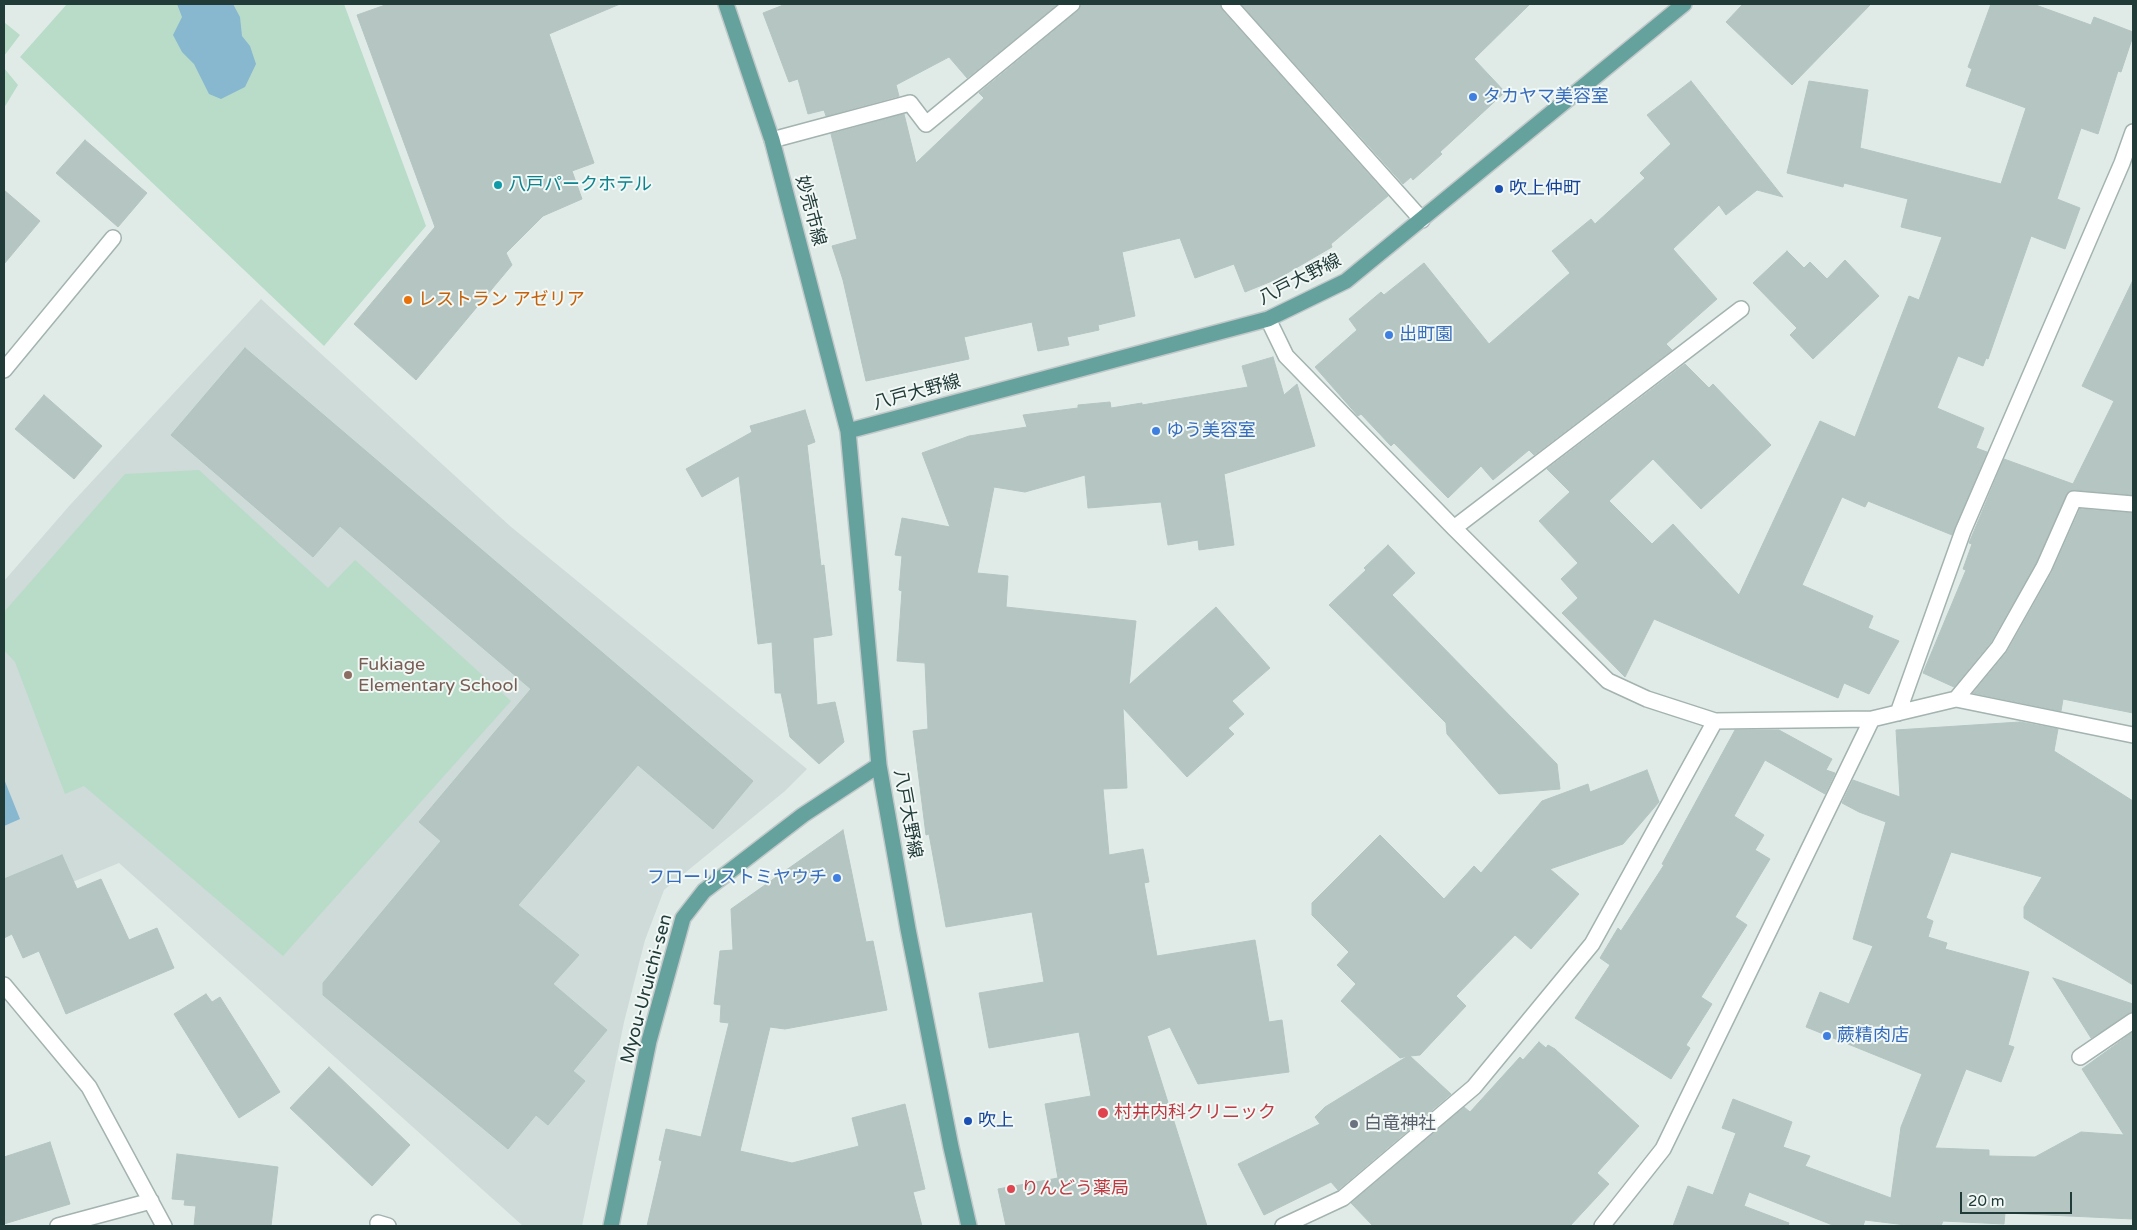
<!DOCTYPE html>
<html>
<head>
<meta charset="utf-8">
<style>
  body { margin:0 }
  #map { position:relative; width:2137px; height:1230px; overflow:hidden; background:#e0ebe8; font-family:"Varela Round",sans-serif }
  canvas { display:block }
  .frame { position:absolute; inset:0; border:5px solid #213b39; pointer-events:none }
  .scale { position:absolute; left:1960px; top:1192px; width:112px; height:22px; box-sizing:border-box; border:2px solid #213b39; border-top:0; padding-left:6px; font-size:15px; line-height:18px; white-space:nowrap; color:#213b39; -webkit-text-stroke:4px #f1f8f5; paint-order:stroke }
</style>
</head>
<body>
<div id="map">
<canvas width="2137" height="1230"></canvas>
<div class="frame"></div>
<div class="scale">20 m</div>
</div>
<script>
const ctx = document.querySelector('canvas').getContext('2d');
ctx.lineJoin = 'round';
function fill(path, color) { ctx.fillStyle = color; ctx.fill(path, 'evenodd'); }
const shape = rows => new Path2D(rows.map(r => 'M' + r).join(''));
function trace(path, color, width, dash) { ctx.strokeStyle = color; ctx.lineWidth = width; ctx.lineCap = dash ? 'butt' : 'round'; ctx.setLineDash(dash || []); ctx.stroke(path); }
function write(font, color, halo, rows, align = 'center') {
  ctx.font = font + ' "Varela Round","Noto Sans JP",sans-serif'; ctx.lineWidth = 4; ctx.setLineDash([]); ctx.textBaseline = 'middle'; ctx.strokeStyle = halo; ctx.fillStyle = color; for (const [text, x, y, turn = 0] of rows) {
    ctx.save(); ctx.translate(x, y); ctx.rotate((+turn || 0) * Math.PI / 180); ctx.textAlign = isNaN(turn) ? turn : align; if (halo) ctx.strokeText(text, 0, 0); ctx.fillText(text, 0, 0); ctx.restore();
  }
}
fill(shape([
  [261,299,510,526,807,769,785,791,664,890,645,940,624,1022,582,1226,523,1226,119,863,4,910,4,581,70,505]
]), '#cedbd8');
fill(shape([
  [67,4,344,4,426,226,324,346,20,57],
  [4,22,20,35,4,56],
  [4,68,18,85,4,108],
  [199,470,328,588,355,560,511,701,283,956,84,786,65,794,15,662,4,650,4,612,125,474]
]), '#b9dcc9');
fill(shape([
  [177,4,233,4,240,17,242,36,250,46,256,64,245,87,221,99,209,94,194,64,182,52,173,35,182,17],
  [4,779,20,819,4,826]
]), '#88b7d0');
const building = shape([
  [388,4,620,4,549,34,594,163,572,171,582,199,543,216,506,253,512,265,416,380,354,324,435,227,357,15,388,4],
  [786,4,1058,4,967,78,949,57,896,85,899,96,826,116,824,110,808,114,798,79,789,82,763,13,786,4],
  [1081,4,1220,4,1222,10,1388,196,1331,244,1332,247,1277,279,1245,292,1234,264,1195,278,1180,238,1122,252,1135,316,1098,325,1099,330,1067,337,1069,345,1038,351,1032,322,964,337,969,359,866,381,843,280,832,246,857,239,831,134,904,114,916,163,984,98,979,93,1078,11,1081,4],
  [1241,4,1530,4,1474,59,1505,92,1440,152,1442,154,1413,180,1411,177,1403,184,1241,4],
  [1743,4,1871,4,1792,85,1726,22,1743,4],
  [1991,4,2033,4,2091,25,2094,17,2133,32,2133,36,2121,72,2118,71,2098,134,2081,128,2057,199,2080,208,2065,249,2031,236,1988,359,1986,358,1983,366,1958,356,1937,408,1984,428,1976,448,1987,452,1952,535,1868,501,1865,507,1842,497,1802,585,1873,616,1868,628,1899,641,1869,694,1844,683,1838,698,1654,619,1625,677,1562,613,1578,598,1561,579,1578,563,1539,521,1570,492,1547,469,1685,364,1709,388,1713,384,1771,445,1701,509,1653,459,1609,501,1652,544,1673,524,1739,595,1820,421,1855,437,1909,296,1919,300,1942,237,1901,227,1908,199,1844,183,1843,187,1787,173,1809,81,1868,90,1860,148,2001,184,2026,108,1966,86,1972,69,1968,67,1991,4],
  [1691,81,1783,197,1757,190,1726,215,1719,205,1673,249,1717,299,1666,344,1672,350,1534,455,1529,450,1493,480,1481,466,1448,498,1394,443,1391,446,1361,414,1358,416,1315,367,1357,330,1349,319,1381,292,1384,295,1424,263,1489,344,1570,273,1552,251,1591,219,1595,224,1645,178,1640,173,1671,144,1647,115,1691,81],
  [85,140,147,193,118,227,56,173,85,140],
  [4,190,40,221,4,264,4,190],
  [1787,251,1804,268,1810,262,1827,279,1845,260,1879,296,1813,359,1790,335,1797,328,1753,283,1787,251],
  [2133,280,2133,495,2075,490,2069,491,2036,563,1991,642,1954,687,1923,673,1966,570,1963,569,1972,544,1969,543,2004,459,2073,484,2114,401,2082,386,2133,280],
  [245,348,753,781,713,829,638,765,518,905,579,955,553,984,607,1030,573,1071,585,1081,548,1125,536,1115,508,1149,323,995,323,983,441,841,419,822,531,689,340,526,313,557,171,435,245,348],
  [1273,357,1284,395,1297,384,1315,446,1224,474,1234,545,1199,550,1198,540,1168,545,1161,502,1088,508,1085,475,1025,492,994,487,977,573,1008,576,1006,607,1136,621,1129,685,1216,607,1270,668,1232,701,1244,714,1228,728,1234,734,1187,777,1123,708,1127,788,1103,789,1109,855,1143,849,1149,882,1144,883,1157,956,1255,940,1269,1022,1282,1020,1289,1072,1198,1084,1170,1027,1147,1036,1207,1226,1006,1226,998,1189,1058,1178,1045,1104,1091,1096,1079,1032,989,1048,979,993,1044,982,1032,912,946,927,929,834,926,835,913,731,928,729,925,663,897,661,902,591,899,590,902,556,895,555,902,518,950,527,922,453,969,436,1027,427,1023,415,1078,408,1078,405,1110,402,1111,408,1142,403,1142,405,1248,387,1242,366,1273,357],
  [44,395,102,446,74,479,15,429,44,395],
  [805,410,815,442,807,445,821,566,824,565,832,635,813,638,817,705,835,702,844,742,819,764,790,737,781,693,775,693,772,642,758,644,739,476,702,497,686,469,752,432,750,426,805,410],
  [2080,509,2133,513,2133,713,2063,699,2061,711,1973,693,2007,652,2052,572,2080,509],
  [1388,545,1415,573,1392,595,1557,764,1560,789,1499,794,1447,734,1446,723,1329,605,1366,570,1364,568,1388,545],
  [2020,722,2058,729,2054,751,2133,801,2133,985,2024,918,2024,907,2042,877,1951,852,1926,918,1933,921,1928,937,1947,943,1945,949,2029,972,2008,1045,2014,1047,2001,1082,1966,1069,1935,1148,1989,1150,1989,1156,2035,1157,2081,1132,2124,1135,2082,1069,2133,1032,2133,1219,2005,1213,2004,1224,1943,1221,1941,1226,1914,1226,1865,1220,1863,1226,1835,1226,1749,1192,1744,1206,1789,1223,1788,1226,1673,1226,1688,1186,1713,1195,1736,1133,1722,1128,1733,1099,1792,1122,1783,1147,1810,1156,1805,1166,1891,1198,1901,1127,1922,1074,1806,1027,1820,992,1849,1004,1873,946,1853,939,1886,822,1859,812,1842,803,1853,780,1900,797,1896,730,2020,722],
  [1735,730,1779,730,1832,759,1826,770,1835,773,1825,794,1765,760,1734,816,1764,835,1755,850,1770,859,1735,917,1747,925,1701,997,1712,1004,1686,1045,1690,1048,1671,1079,1575,1018,1610,965,1600,958,1618,928,1621,931,1664,865,1662,864,1735,730],
  [1647,770,1659,802,1623,844,1550,869,1579,894,1531,949,1515,935,1456,996,1466,1006,1420,1055,1410,1056,1451,1094,1338,1190,1331,1182,1264,1215,1238,1164,1320,1124,1315,1117,1325,1107,1408,1056,1400,1058,1341,1001,1356,984,1337,965,1349,952,1312,915,1312,903,1380,835,1444,899,1474,866,1481,873,1542,801,1588,784,1590,792,1647,770],
  [843,830,866,942,873,941,887,1010,785,1029,770,1027,740,1151,792,1163,859,1146,852,1118,905,1104,925,1189,913,1192,922,1226,647,1226,662,1161,659,1160,666,1129,701,1137,729,1023,720,1022,721,1005,714,1004,720,951,733,950,731,909,843,830],
  [62,855,77,889,101,879,129,940,157,928,174,968,66,1014,39,951,23,958,12,934,4,938,4,879,62,855],
  [2053,978,2133,1004,2133,1012,2091,1038,2053,978],
  [206,994,212,1002,220,997,280,1092,239,1118,174,1014,206,994],
  [1539,1042,1546,1048,1548,1045,1555,1049,1639,1126,1597,1173,1609,1184,1570,1226,1373,1226,1351,1203,1464,1107,1470,1112,1520,1057,1523,1060,1539,1042],
  [329,1067,410,1145,372,1186,290,1108,329,1067],
  [50,1142,70,1204,4,1224,4,1157,50,1142],
  [177,1154,278,1167,271,1226,194,1226,196,1206,184,1205,185,1200,172,1199,177,1154]
]);
fill(building, '#b5c6c2');
trace(building, '#b3c5c1', 1);
const minor = shape([
  [1229,4,1422,220],
  [772,140,910,103,926,124,1072,4],
  [1268,319,1286,356,1454,528,1608,681,1647,699,1715,721,1872,719,1956,699,2133,735],
  [4,370,113,238],
  [1454,528,1741,309],
  [1956,699,1999,647,2044,567,2074,499,2133,504],
  [1898,713,1963,531,2122,163,2133,132],
  [4,985,89,1087,164,1226],
  [2080,1057,2133,1021],
  [378,1223,388,1226],
  [58,1226,151,1201],
  [1283,1226,1343,1198,1474,1087,1592,944,1715,721],
  [1602,1226,1663,1149,1872,719]
]);
const major = shape([
  [726,4,772,140,848,431,879,765,908,929,951,1147,969,1226],
  [848,431,1268,319,1346,281,1684,4],
  [611,1226,649,1041,683,918,704,891,803,815,879,765]
]);
trace(minor, '#a3b3b0', 18);
trace(major, '#c1c8c8', 18);
trace(minor, '#fff', 15);
trace(major, '#65a19d', 15);
for (const [x, y, r, color] of [
  [1473,97,5,"#3f7fe0"],
  [498,185,5,"#0f9aa8"],
  [1499,189,5,"#1a4fb4"],
  [408,300,5,"#e8710a"],
  [1389,335,5,"#3f7fe0"],
  [1156,431,5,"#3f7fe0"],
  [348,675,5,"#8d6e63"],
  [837,878,5,"#3f7fe0"],
  [1827,1036,5,"#3f7fe0"],
  [1103,1113,6,"#e0444e"],
  [968,1121,5,"#1a4fb4"],
  [1354,1124,5,"#6b7280"],
  [1011,1189,5,"#e0444e"]
]) { const dot = new Path2D(); dot.arc(x, y, r, 0, 2 * Math.PI); ctx.fillStyle = color; ctx.fill(dot); trace(dot, '#f1f8f5', 2); }
write('18px', '#366cbe', '#f1f8f5', [
  ["タカヤマ美容室",1483,97],
  ["出町園",1399,335],
  ["ゆう美容室",1166,431],
  ["フローリストミヤウチ",827,878,"right"],
  ["蕨精肉店",1837,1036]
], 'left');
write('18px', '#0d838f', '#f1f8f5', [
  ["八戸パークホテル",508,185]
], 'left');
write('18px', '#164399', '#f1f8f5', [
  ["吹上仲町",1509,189],
  ["吹上",978,1121]
], 'left');
write('18px', '#213b39', '#f1f8f5', [
  ["妙売市線",810,211,75],
  ["八戸大野線",1300,280,-27],
  ["八戸大野線",917,393,-15],
  ["八戸大野線",907,814,80],
  ["Myou-Uruichi-sen",647,989,-75]
]);
write('18px', '#c56008', '#f1f8f5', [
  ["レストラン アゼリア",418,300]
], 'left');
write('18px', '#785e54', '#f1f8f5', [
  ["Fukiage",358,665],
  ["Elementary School",358,686]
], 'left');
write('18px', '#be3a42', '#f1f8f5', [
  ["村井内科クリニック",1114,1113],
  ["りんどう薬局",1021,1189]
], 'left');
write('18px', '#5b616d', '#f1f8f5', [
  ["白竜神社",1364,1124]
], 'left');
</script>
</body>
</html>
